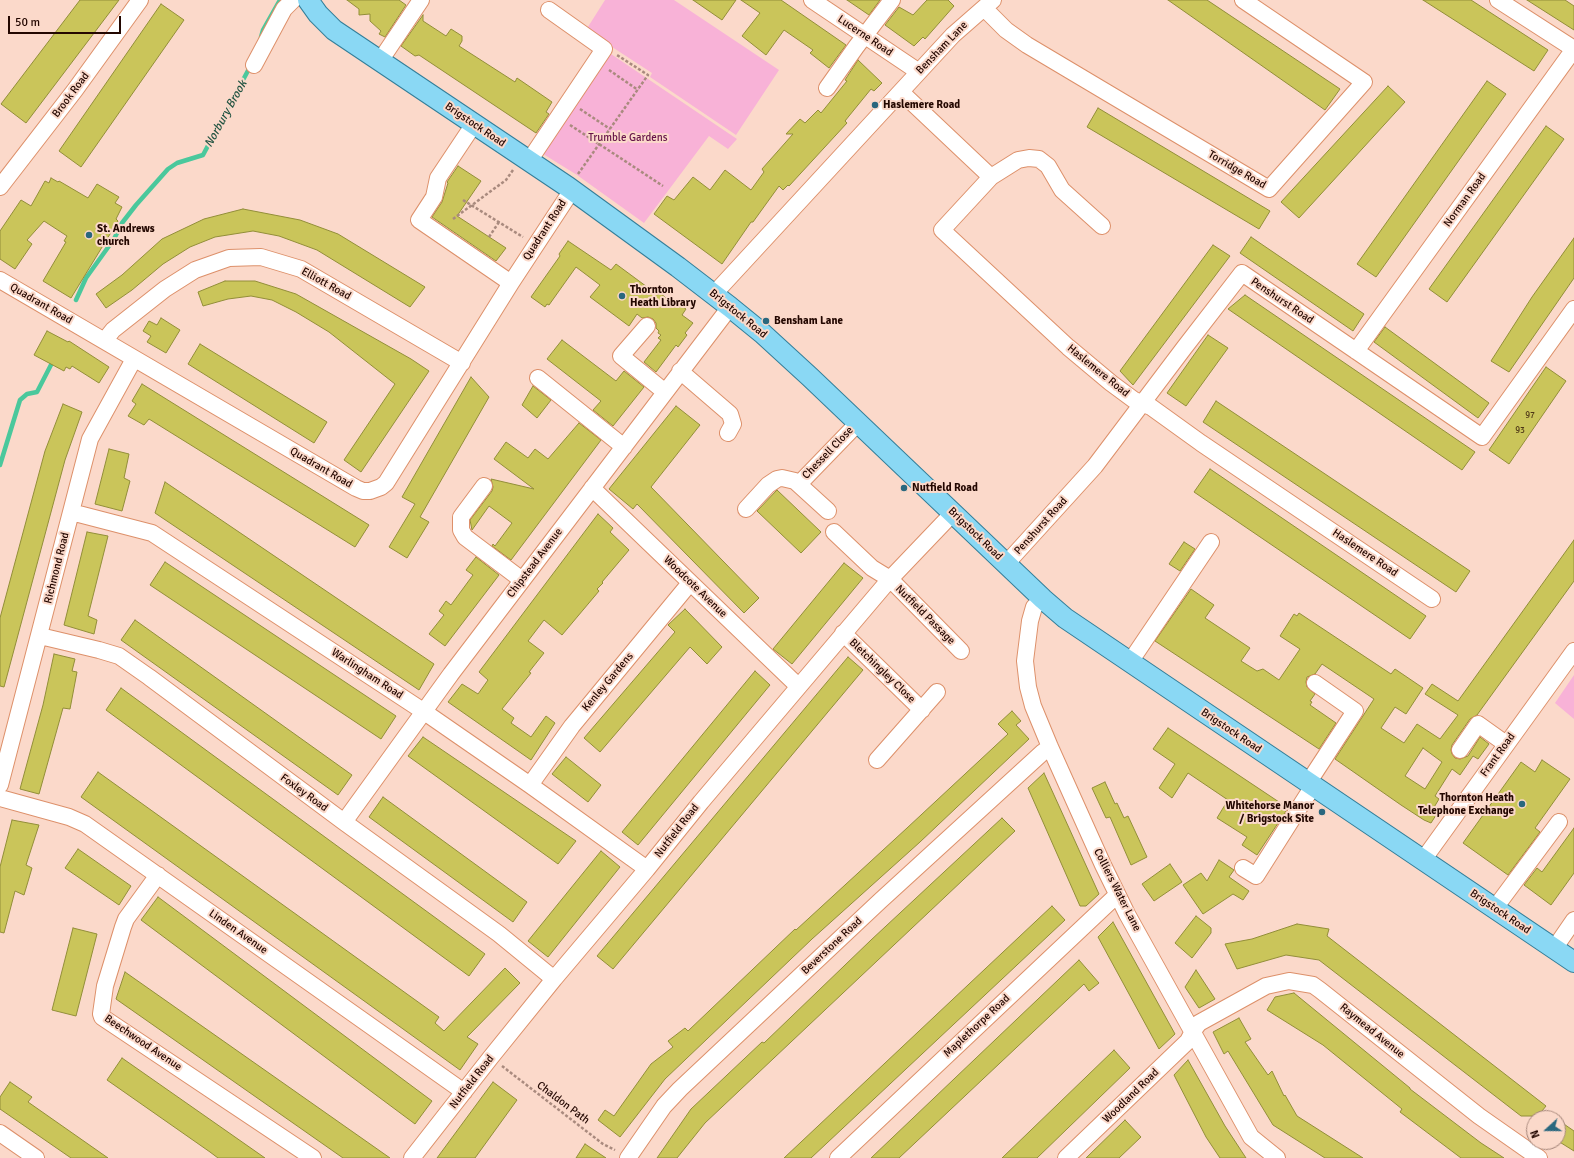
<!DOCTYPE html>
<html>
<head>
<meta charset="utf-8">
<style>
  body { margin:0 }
  #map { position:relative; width:1574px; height:1158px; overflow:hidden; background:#fbd9ca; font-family:Signika,sans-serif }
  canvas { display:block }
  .north { position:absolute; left:1526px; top:1110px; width:40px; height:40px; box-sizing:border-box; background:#fbd9ca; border:1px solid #a58579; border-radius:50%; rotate:249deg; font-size:11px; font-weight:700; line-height:16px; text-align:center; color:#230700 }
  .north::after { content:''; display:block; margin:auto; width:14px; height:18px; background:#2a677e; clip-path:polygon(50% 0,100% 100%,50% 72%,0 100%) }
  .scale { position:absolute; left:8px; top:16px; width:113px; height:18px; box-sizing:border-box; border:2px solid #230700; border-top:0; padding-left:5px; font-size:12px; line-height:14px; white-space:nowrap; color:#230700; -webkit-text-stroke:3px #fbd9ca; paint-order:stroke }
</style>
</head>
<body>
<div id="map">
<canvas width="1574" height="1158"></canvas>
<div class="north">N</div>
<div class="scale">50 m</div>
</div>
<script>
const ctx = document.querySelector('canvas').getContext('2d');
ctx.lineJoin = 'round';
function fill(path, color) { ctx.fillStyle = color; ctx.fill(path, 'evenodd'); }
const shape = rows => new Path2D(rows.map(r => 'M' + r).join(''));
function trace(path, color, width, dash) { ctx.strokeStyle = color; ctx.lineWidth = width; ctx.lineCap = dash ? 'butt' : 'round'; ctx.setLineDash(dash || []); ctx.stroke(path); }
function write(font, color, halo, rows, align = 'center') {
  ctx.font = font + ' Signika,sans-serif'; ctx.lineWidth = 4; ctx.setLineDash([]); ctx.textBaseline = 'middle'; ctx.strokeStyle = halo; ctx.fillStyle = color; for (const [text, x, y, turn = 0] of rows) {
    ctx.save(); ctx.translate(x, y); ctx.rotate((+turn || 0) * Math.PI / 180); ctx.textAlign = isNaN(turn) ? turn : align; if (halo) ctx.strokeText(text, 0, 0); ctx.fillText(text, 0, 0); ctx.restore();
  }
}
fill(shape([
  [605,0,674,0,779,70,736,135,650,77,652,73,586,30],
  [608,52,737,139,728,149,709,136,644,223,577,175,540,152],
  [1574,675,1574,719,1555,703]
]), '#f8b2d7');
trace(shape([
  [261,37,263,30,280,0],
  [76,300,86,278,114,239,122,223,136,205,168,169,177,163,203,155,251,65],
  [0,465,20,400,27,394,37,392,54,359]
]), '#4ac89c', 4.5);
const building = shape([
  [80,0,119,0,26,123,1,104,80,0],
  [347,0,399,0,406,5,385,37,379,34,381,31,370,21,370,14,359,15,359,9,347,0],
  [693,0,736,0,722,20,693,0],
  [741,0,781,0,846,45,829,68,810,53,813,50,784,30,766,55,742,36,760,13,741,0],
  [847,0,880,0,869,15,847,0],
  [927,0,948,0,954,6,925,39,923,37,914,46,885,25,899,7,913,15,927,0],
  [1168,0,1207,0,1340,89,1325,110,1168,0],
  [1423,0,1471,0,1548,50,1534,71,1423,0],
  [1527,0,1565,0,1574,6,1574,30,1527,0],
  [161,4,184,20,81,167,59,151,161,4],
  [423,15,423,21,446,36,451,29,462,36,462,41,459,46,515,82,517,78,552,102,546,112,549,114,536,133,419,55,415,56,401,46,423,15],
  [858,60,882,83,874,91,871,89,849,116,845,121,847,123,789,186,788,185,783,190,779,186,753,222,751,222,722,264,654,214,667,196,674,200,693,177,710,190,725,170,751,190,764,172,762,169,793,134,786,134,800,119,805,123,818,110,821,113,847,81,845,80,858,60],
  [1487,81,1506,94,1376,277,1357,264,1487,81],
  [1388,86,1405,102,1299,218,1281,202,1388,86],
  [1098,108,1270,211,1259,229,1087,127,1098,108],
  [1546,126,1564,139,1447,302,1429,289,1546,126],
  [458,166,481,181,457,216,506,248,496,261,432,217,442,202,448,183,447,182,458,166],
  [51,178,58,182,59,181,88,198,97,184,119,197,115,203,122,207,116,219,118,221,71,298,43,281,66,242,64,241,67,236,44,221,27,240,32,244,15,269,0,259,0,231,21,200,31,206,45,181,49,183,51,178],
  [243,209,300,220,338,234,425,287,410,307,317,250,279,236,253,231,215,237,190,247,163,264,132,290,106,308,96,294,122,275,162,239,204,219,243,209],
  [1251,237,1364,314,1353,331,1240,253,1251,237],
  [1574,238,1574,278,1509,372,1491,361,1532,297,1574,238],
  [568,241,611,270,616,264,658,295,660,293,671,302,673,300,686,309,682,315,693,323,685,333,687,335,678,347,676,345,656,372,644,362,661,340,658,338,661,335,658,333,659,331,656,328,656,323,653,319,648,317,642,318,637,314,629,326,590,297,600,285,576,267,549,305,547,304,545,307,531,297,560,256,559,254,568,241],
  [1213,245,1230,256,1133,385,1120,371,1213,245],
  [225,281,255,281,296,294,411,359,429,371,361,472,344,460,395,384,329,332,296,312,272,300,251,296,228,299,203,306,198,292,225,281],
  [1245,295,1475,452,1462,470,1228,309,1245,295],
  [161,318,180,330,166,353,147,342,151,336,143,331,149,321,157,325,161,318],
  [1385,327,1489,403,1478,418,1374,342,1385,327],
  [47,331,68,342,69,341,109,367,99,383,72,366,70,369,66,367,64,371,34,355,47,331],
  [1208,335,1228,348,1186,406,1167,393,1208,335],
  [562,340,616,381,624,371,644,387,613,426,593,410,601,401,547,359,562,340],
  [200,344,327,422,314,443,188,364,200,344],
  [1546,367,1566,381,1509,464,1489,450,1546,367],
  [471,377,489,397,420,517,429,522,407,558,389,547,415,504,402,497,471,377],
  [142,384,369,525,355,547,149,419,144,425,128,416,136,404,132,401,142,384],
  [533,386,551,400,537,418,522,405,533,386],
  [1216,401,1470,571,1456,592,1203,422,1216,401],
  [63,404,82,412,65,460,4,687,0,686,0,618,45,451,63,404],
  [676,406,700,425,651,487,759,598,744,613,637,504,633,509,609,489,676,406],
  [579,423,601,440,511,560,492,546,493,544,495,546,512,523,489,506,472,530,470,520,492,491,493,487,491,479,534,489,494,459,506,442,528,458,535,449,548,459,579,423],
  [109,449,129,454,124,478,130,481,122,511,95,504,109,449],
  [1210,469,1426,616,1410,639,1194,492,1210,469],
  [165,482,434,664,419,690,155,513,165,482],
  [777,490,821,532,801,553,757,511,777,490],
  [598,514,613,528,610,532,629,550,602,582,603,583,597,589,599,591,562,635,544,620,528,641,544,653,529,672,531,673,502,709,514,718,511,723,531,737,546,716,555,723,531,760,448,702,462,684,478,694,488,680,479,672,598,514],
  [87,532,108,536,88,616,97,620,94,634,64,625,87,532],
  [1574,540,1574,581,1477,715,1470,719,1452,745,1451,750,1452,754,1455,758,1460,759,1468,756,1480,737,1489,744,1478,759,1473,756,1460,775,1452,769,1435,796,1439,799,1433,809,1438,812,1431,823,1424,820,1401,805,1335,759,1374,699,1322,664,1315,674,1307,677,1306,682,1307,687,1315,694,1310,701,1312,702,1310,705,1336,723,1319,749,1155,641,1191,589,1214,605,1205,618,1250,648,1241,661,1257,671,1263,669,1279,680,1300,649,1280,636,1294,614,1297,616,1299,613,1391,674,1395,669,1423,688,1406,714,1395,707,1381,728,1404,743,1417,724,1440,739,1458,715,1425,694,1432,684,1458,701,1574,540],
  [1423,748,1442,762,1425,789,1405,776,1423,748],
  [1184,542,1195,549,1180,571,1169,564,1184,542],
  [476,557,499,575,445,646,429,634,444,615,439,611,446,601,451,605,473,575,466,570,476,557],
  [165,562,396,716,381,739,150,585,165,562],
  [844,563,863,578,792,664,773,649,844,563],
  [685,609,722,647,707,664,690,647,600,752,584,738,675,632,668,625,685,609],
  [135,620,352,775,338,795,121,640,135,620],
  [54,654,75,659,72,671,77,672,70,709,63,708,39,794,20,789,43,705,54,654],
  [848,657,863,670,613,969,597,956,848,657],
  [755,671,770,685,638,845,622,832,755,671],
  [121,688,485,954,469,976,106,710,121,688],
  [1012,711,1021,721,1016,725,1029,739,920,842,812,939,665,1079,620,1137,598,1120,605,1110,614,1116,651,1064,673,1047,668,1041,685,1028,688,1031,795,929,796,930,907,828,1008,734,998,724,1012,711],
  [1168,728,1288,808,1257,855,1242,845,1247,837,1217,818,1228,800,1188,773,1172,798,1159,788,1175,764,1153,749,1168,728],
  [423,737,576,841,558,864,408,756,423,737],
  [566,757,601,785,588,802,552,774,566,757],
  [1542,760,1570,779,1535,828,1540,832,1508,875,1463,843,1521,762,1535,772,1542,760],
  [98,772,439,1017,435,1023,444,1031,505,968,520,983,467,1037,478,1044,460,1070,81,797,98,772],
  [1044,773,1099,894,1086,906,1080,906,1028,788,1044,773],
  [1105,782,1115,804,1117,803,1124,818,1128,816,1147,857,1131,865,1110,817,1106,818,1092,788,1105,782],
  [383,797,527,902,513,922,369,817,383,797],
  [1002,818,1015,831,705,1123,677,1158,657,1158,691,1109,762,1042,764,1043,871,940,1002,818],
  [12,820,39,825,26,865,32,868,24,895,15,891,4,933,0,932,0,867,12,820],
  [1574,828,1574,873,1551,905,1524,885,1537,868,1542,872,1574,828],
  [78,849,131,886,119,905,65,868,78,849],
  [601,851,620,867,548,957,528,941,601,851],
  [1219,860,1234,870,1229,877,1249,891,1243,900,1233,894,1203,914,1183,885,1201,873,1207,881,1219,860],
  [1170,864,1182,882,1154,901,1142,884,1170,864],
  [158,897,432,1101,415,1124,141,920,158,897],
  [1052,906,1065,920,811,1158,784,1158,1052,906],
  [1196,916,1211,928,1211,933,1192,958,1175,943,1196,916],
  [1113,922,1175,1034,1159,1049,1098,937,1113,922],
  [1297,924,1329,929,1327,936,1546,1106,1538,1116,1521,1116,1319,960,1286,955,1237,969,1225,944,1252,939,1297,924],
  [73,928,97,934,76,1016,52,1010,73,928],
  [1079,960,1099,983,1089,991,1084,984,899,1158,871,1158,1079,960],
  [1196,970,1215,999,1199,1008,1185,987,1196,970],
  [125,972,390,1158,343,1158,116,999,125,972],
  [1294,993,1410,1088,1410,1089,1481,1143,1504,1158,1461,1158,1400,1112,1402,1109,1323,1045,1267,1010,1275,997,1294,993],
  [1239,1018,1251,1039,1245,1042,1268,1075,1272,1071,1284,1096,1285,1095,1297,1116,1363,1158,1325,1158,1273,1125,1228,1051,1224,1054,1213,1032,1239,1018],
  [1114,1050,1130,1068,1037,1158,1002,1158,1114,1050],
  [122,1058,225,1130,265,1158,218,1158,210,1152,107,1080,122,1058],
  [1188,1060,1225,1126,1246,1158,1220,1158,1206,1137,1174,1075,1188,1060],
  [10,1082,32,1097,28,1102,108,1158,71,1158,0,1109,0,1097,10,1082],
  [493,1082,517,1100,475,1158,437,1158,493,1082],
  [1125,1120,1141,1137,1119,1158,1086,1158,1125,1120],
  [1558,1120,1574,1131,1574,1151,1558,1141,1558,1120],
  [585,1144,606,1158,576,1158,585,1144]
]);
fill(building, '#cac55a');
trace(building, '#928e38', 1);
const minor = shape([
  [812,0,919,72],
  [1498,0,1574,49],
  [984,8,1006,30,1027,45,1269,189,1364,82,1243,0],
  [380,61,421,0],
  [254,65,284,9,293,0],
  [827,88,856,47,892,0],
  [901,92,991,177,942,230,1068,347,1111,383,1134,400,1151,407,1201,443,1432,599],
  [474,124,438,178,434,197,419,220,511,283],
  [529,161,604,49,549,10],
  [991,177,1018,160,1029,158,1039,159,1048,166,1062,190,1102,226],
  [0,187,75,90,140,0],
  [0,280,356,488,363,491,370,491,381,487,386,483,511,283,572,190],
  [714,294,953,35,993,0],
  [647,326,621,356,665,392],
  [105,340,113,330,165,289,195,270,229,258,261,257,301,269,462,363],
  [1356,351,1574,49],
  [680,371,730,414,733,424,728,433],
  [538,378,624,447],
  [799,484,858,423],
  [484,486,461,517,461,530,465,537,522,580],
  [592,488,798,686],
  [746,509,768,485,777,479,782,478,795,481,828,511],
  [71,512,152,533,423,711,530,785,647,869],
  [834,532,872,568,890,579,961,651],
  [1006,564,1095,466,1184,348,1242,273,1482,437,1574,309],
  [1043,599,1034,607,1030,621,1025,661,1028,687,1033,706,1050,747,1103,865,1127,914,1251,1137,1277,1158],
  [843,633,922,710],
  [40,636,99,650,119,656,149,677,344,822,499,934,554,979],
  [1130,662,1211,542],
  [1460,750,1478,724,1506,744],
  [877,760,937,692],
  [1308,783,1355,711,1315,683],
  [0,785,90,439,134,359],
  [530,785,572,726,690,583],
  [0,798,69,817,85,824,464,1092],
  [344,822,451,674,730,307],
  [1423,860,1574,651],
  [1243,868,1256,876,1313,786],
  [158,875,126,919,123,927,105,986,101,1014,102,1017,313,1158],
  [1495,908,1559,822],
  [1554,949,1574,920],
  [0,1133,36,1158],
  [412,1158,491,1057,554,979,647,869,701,802,890,579,953,513],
  [628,1158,664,1106,680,1089,880,901,1043,752,1050,747],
  [838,1158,1117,895],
  [1066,1158,1188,1041,1193,1031,1199,1023,1266,986,1289,981,1313,985,1320,990,1479,1116,1539,1158]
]);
const major = shape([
  [308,0,318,14,334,30,568,187,678,267,730,307,762,333,810,377,1043,599,1065,618,1574,962]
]);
trace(minor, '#dd906a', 18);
trace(major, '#337e99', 22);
trace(shape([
  [609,70,638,90],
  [580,109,610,129],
  [570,125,663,186],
  [578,174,648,75,617,55],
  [463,200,523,237],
  [453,219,506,180,513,170],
  [489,237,499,222],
  [502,1066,603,1144,615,1150]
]), '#a98a7e', 2.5, [3, 2]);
trace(minor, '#fff', 16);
trace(major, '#8ad8f4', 20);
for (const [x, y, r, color] of [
  [875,105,4,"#2a677e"],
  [89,235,4,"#2a677e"],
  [622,296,4,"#2a677e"],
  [766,321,4,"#2a677e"],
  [904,488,4,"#2a677e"],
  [1522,804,4,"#2a677e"],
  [1322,812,4,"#2a677e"]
]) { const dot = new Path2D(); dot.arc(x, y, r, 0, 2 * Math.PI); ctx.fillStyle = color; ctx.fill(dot); trace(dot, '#fbd9ca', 1.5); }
write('9px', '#4d3616', null, [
  ["97",1530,416],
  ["93",1520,431]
]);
write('11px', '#230700', '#fbd9ca', [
  ["Lucerne Road",865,36,34],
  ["Bensham Lane",942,48,-46],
  ["Brook Road",71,95,-53],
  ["Brigstock Road",475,125,34],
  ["Torridge Road",1237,170,30],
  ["Norman Road",1465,200,-54],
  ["Quadrant Road",545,230,-57],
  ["Elliott Road",326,284,29],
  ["Penshurst Road",1282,301,34],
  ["Quadrant Road",41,304,30],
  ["Brigstock Road",738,314,39],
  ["Haslemere Road",1098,371,39],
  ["Chessell Close",828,453,-46],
  ["Quadrant Road",321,468,30],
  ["Penshurst Road",1041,526,-48],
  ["Brigstock Road",975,534,44],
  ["Haslemere Road",1365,553,34],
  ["Chipstead Avenue",535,563,-53],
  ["Richmond Road",57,568,-76],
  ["Woodcote Avenue",695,587,44],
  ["Nutfield Passage",925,615,45],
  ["Bletchingley Close",882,671,44],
  ["Warlingham Road",367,674,33],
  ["Kenley Gardens",608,682,-50],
  ["Brigstock Road",1231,731,34],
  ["Frant Road",1498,755,-54],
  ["Foxley Road",304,793,36],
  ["Nutfield Road",677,831,-52],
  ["Colliers Water Lane",1117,890,63],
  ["Brigstock Road",1500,912,34],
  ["Linden Avenue",238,932,35],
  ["Beverstone Road",832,946,-43],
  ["Maplethorpe Road",977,1026,-43],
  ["Raymead Avenue",1372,1031,39],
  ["Beechwood Avenue",143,1043,34],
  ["Nutfield Road",472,1082,-52],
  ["Woodland Road",1131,1096,-44],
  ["Chaldon Path",563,1103,37]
]);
write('bold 11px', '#230700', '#fbd9ca', [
  ["Haslemere Road",883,105],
  ["St. Andrews",97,229],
  ["church",97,242],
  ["Thornton",630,290],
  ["Heath Library",630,303],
  ["Bensham Lane",774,321],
  ["Nutfield Road",912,488],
  ["Thornton Heath",1514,798,"right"],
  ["Telephone Exchange",1514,811,"right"],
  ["Whitehorse Manor",1314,806,"right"],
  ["/ Brigstock Site",1314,819,"right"]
], 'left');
write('11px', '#651348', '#fbd9ca', [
  ["Trumble Gardens",628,138]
]);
write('italic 12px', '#225442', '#fbd9ca', [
  ["Norbury Brook",226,114,-61]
]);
</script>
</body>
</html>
